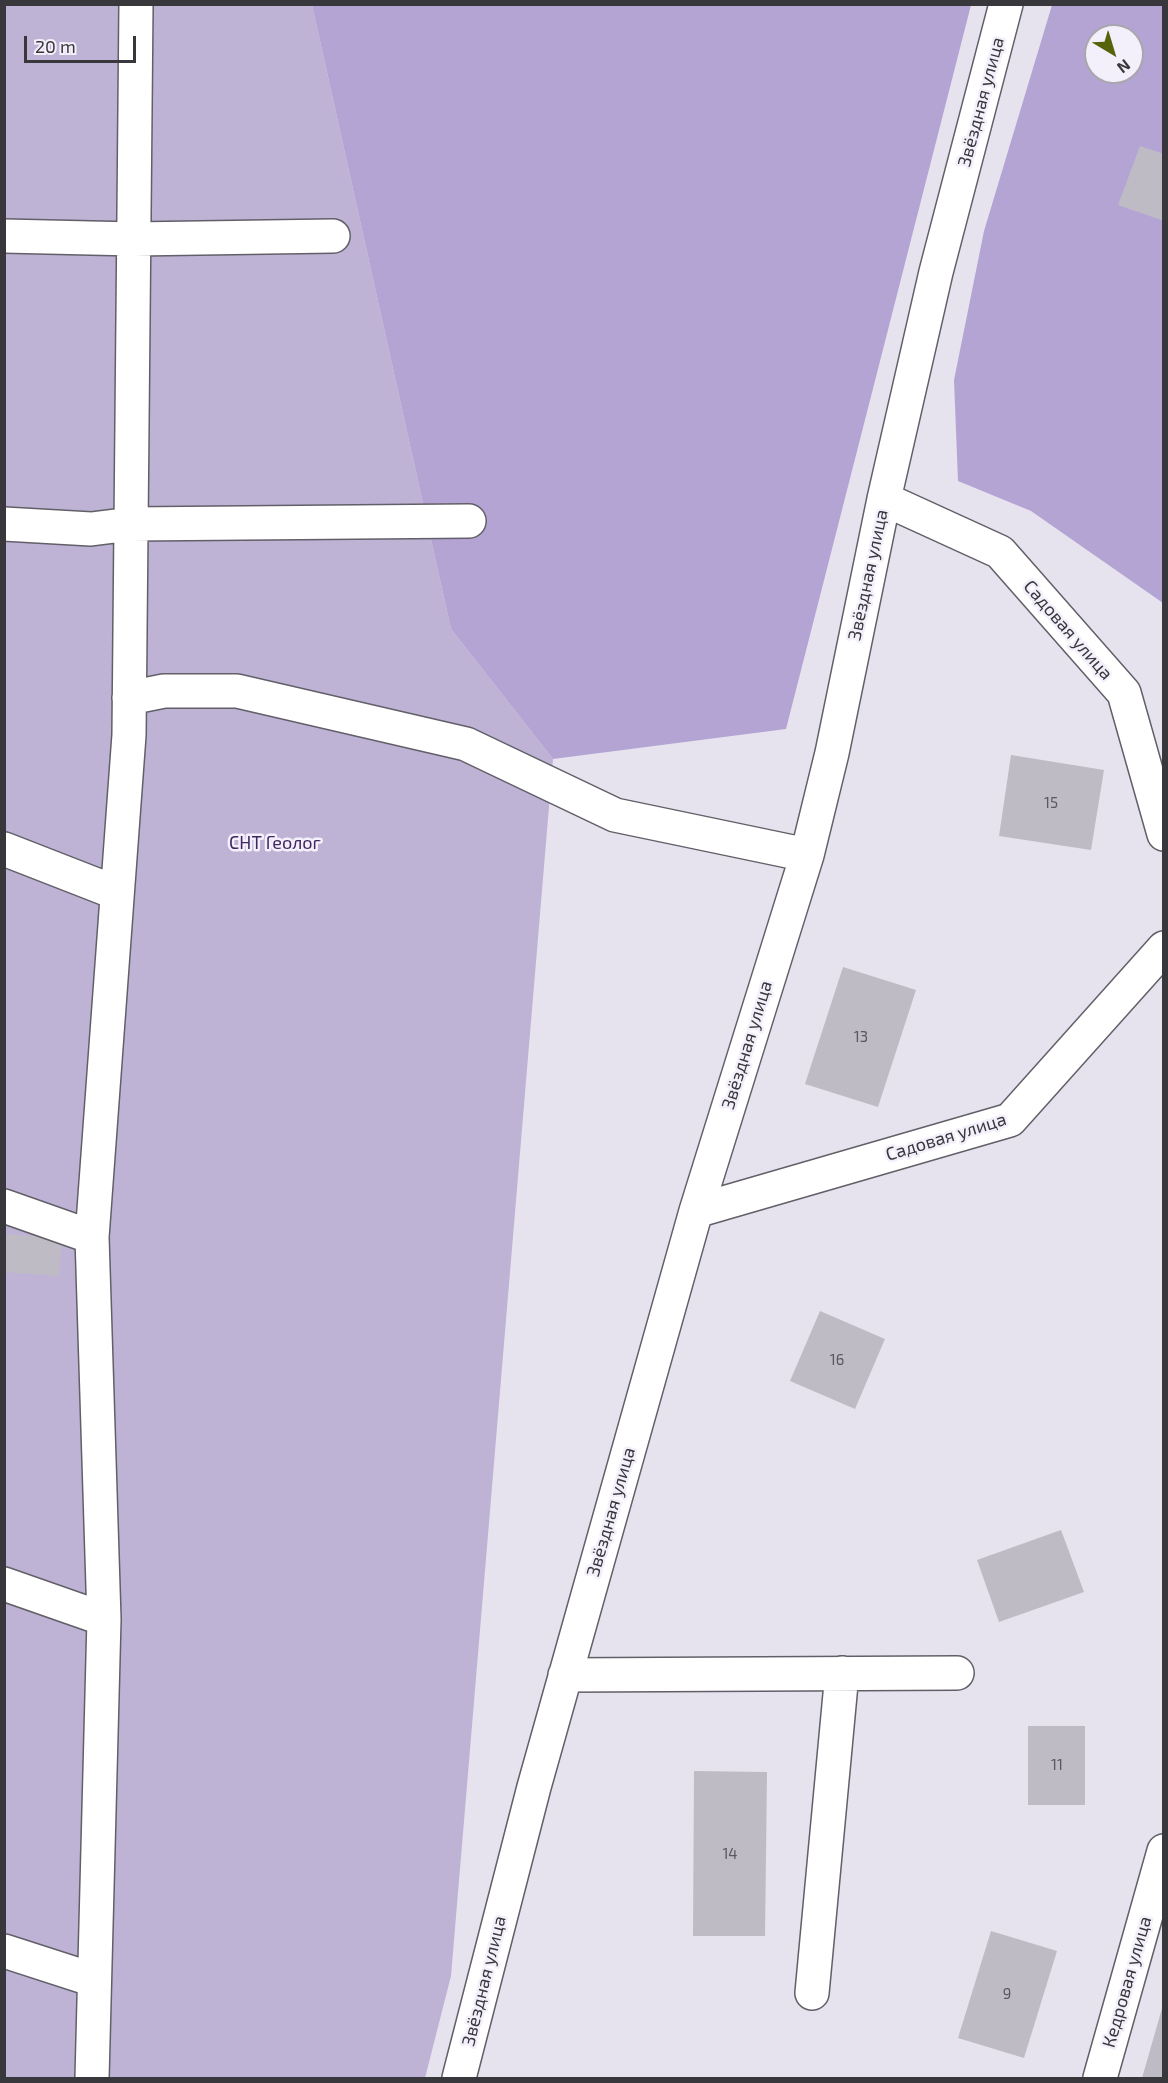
<!DOCTYPE html>
<html>
<head>
<meta charset="utf-8">
<style>
  body { margin:0 }
  #map { position:relative; width:1168px; height:2083px; overflow:hidden; background:#e6e3ee; font-family:"Exo 2",sans-serif }
  canvas { display:block }
  .frame { position:absolute; inset:0; border:6px solid #38373b; pointer-events:none }
  .north { position:absolute; left:1084px; top:24px; width:60px; height:60px; box-sizing:border-box; background:#f4f0fb; border:2px solid #a9a6ae; border-radius:50%; rotate:142deg; font-size:16px; font-weight:700; line-height:24px; text-align:center; color:#38373b }
  .north::after { content:''; display:block; margin:auto; width:21px; height:27px; background:#55640b; clip-path:polygon(50% 0,100% 100%,50% 72%,0 100%) }
  .scale { position:absolute; left:24px; top:36px; width:112px; height:27px; box-sizing:border-box; border:3px solid #38373b; border-top:0; padding-left:8px; font-size:18px; line-height:21px; white-space:nowrap; color:#38373b; -webkit-text-stroke:4px #f4f0fb; paint-order:stroke }
</style>
</head>
<body>
<div id="map">
<canvas width="1168" height="2083"></canvas>
<div class="frame"></div>
<div class="north">N</div>
<div class="scale">20 m</div>
</div>
<script>
const ctx = document.querySelector('canvas').getContext('2d');
ctx.lineJoin = 'round';
function fill(path, color) { ctx.fillStyle = color; ctx.fill(path, 'evenodd'); }
const shape = rows => new Path2D(rows.map(r => 'M' + r).join(''));
function trace(path, color, width, dash) { ctx.strokeStyle = color; ctx.lineWidth = width; ctx.lineCap = dash ? 'butt' : 'round'; ctx.setLineDash(dash || []); ctx.stroke(path); }
function write(font, color, halo, rows, align = 'center') {
  ctx.font = font + ' "Exo 2",sans-serif'; ctx.lineWidth = 5; ctx.setLineDash([]); ctx.textBaseline = 'middle'; ctx.strokeStyle = halo; ctx.fillStyle = color; for (const [text, x, y, turn = 0] of rows) {
    ctx.save(); ctx.translate(x, y); ctx.rotate((+turn || 0) * Math.PI / 180); ctx.textAlign = isNaN(turn) ? turn : align; if (halo) ctx.strokeText(text, 0, 0); ctx.fillText(text, 0, 0); ctx.restore();
  }
}
fill(shape([
  [5,5,312,5,451,629,553,759,451,1976,425,2078,5,2078]
]), '#beb3d5');
fill(shape([
  [312,5,971,5,786,729,553,759,451,629],
  [1052,5,1163,5,1163,603,1031,511,958,481,954,380,984,231],
  [1096,36,1132,36,1132,72,1096,72]
]), '#b4a4d4');
fill(shape([
  [1140,146,1164,154,1164,221,1118,205],
  [1011,755,1104,770,1091,850,999,836],
  [843,967,916,990,878,1107,805,1084],
  [4,1234,62,1238,59,1276,4,1272],
  [820,1311,885,1339,855,1409,790,1381],
  [1061,1530,1084,1592,999,1622,977,1560],
  [1028,1726,1085,1726,1085,1805,1028,1805],
  [694,1771,767,1772,765,1936,693,1936],
  [991,1931,1057,1951,1024,2058,958,2038],
  [1163,2005,1164,2078,1142,2078]
]), '#bebbc5');
const minor = shape([
  [4,236,134,239,333,236],
  [884,499,1000,552,1124,693,1164,834],
  [4,524,91,529,131,524,469,521],
  [129,698,164,691,237,691,466,744,615,815,807,855],
  [4,849,117,893],
  [4,1206,92,1237],
  [696,1211,1010,1120,1164,948],
  [4,1584,104,1619],
  [565,1675,957,1673],
  [4,1951,94,1980],
  [812,1993,842,1673],
  [92,2078,104,1619,92,1237,129,735,136,4],
  [459,2078,534,1787,696,1211,807,855,832,753,884,499,936,272,1006,4],
  [1100,2078,1164,1851]
]);
trace(minor, '#625f68', 36);
trace(minor, '#fff', 33);
write('15px', '#5a585e', null, [
  ["15",1051,803],
  ["13",861,1037],
  ["16",837,1360],
  ["11",1057,1765],
  ["14",730,1854],
  ["9",1007,1994]
]);
write('18px', '#38373b', '#f4f0fb', [
  ["Звёздная улица",981,102,-75],
  ["Звёздная улица",868,575,-78],
  ["Садовая улица",1068,630,49],
  ["Звёздная улица",747,1045,-73],
  ["Садовая улица",946,1137,-17],
  ["Звёздная улица",611,1512,-74],
  ["Звёздная улица",484,1981,-76],
  ["Кедровая улица",1127,1982,-74]
]);
write('18px', '#402762', '#f4f0fb', [
  ["СНТ Геолог",275,843]
]);
</script>
</body>
</html>
